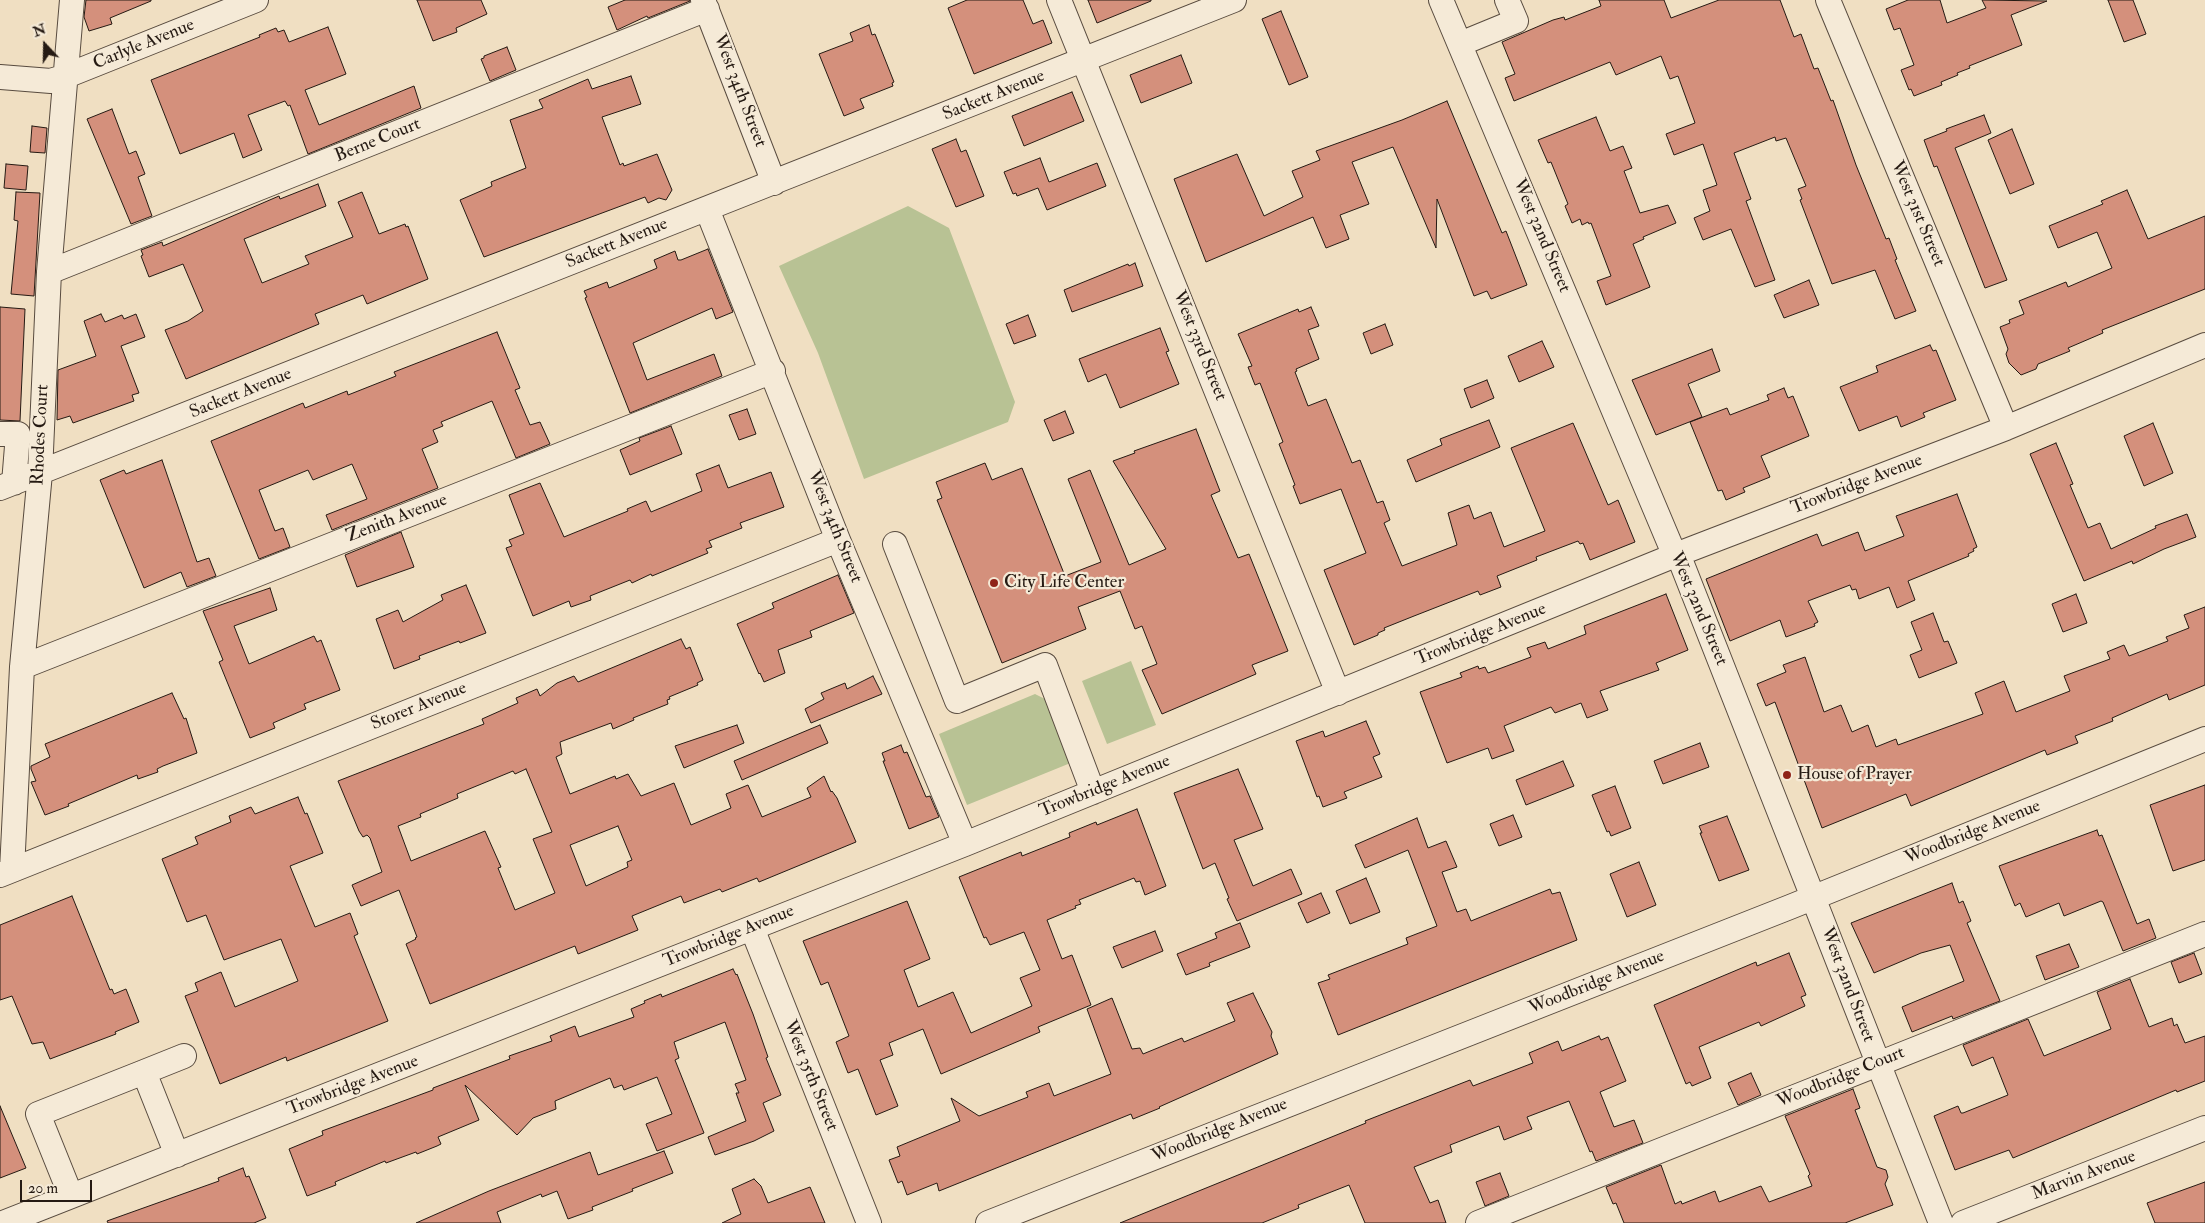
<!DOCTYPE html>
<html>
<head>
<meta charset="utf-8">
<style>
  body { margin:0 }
  #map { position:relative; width:2205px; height:1223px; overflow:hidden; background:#f0dfc2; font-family:"IM FELL Double Pica",serif }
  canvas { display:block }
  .north { position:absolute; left:20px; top:20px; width:50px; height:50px; -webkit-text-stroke:4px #f5ead7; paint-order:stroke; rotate:339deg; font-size:14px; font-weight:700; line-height:20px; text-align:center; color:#251a13 }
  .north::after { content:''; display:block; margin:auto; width:18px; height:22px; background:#251a13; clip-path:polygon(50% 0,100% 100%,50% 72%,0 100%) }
  .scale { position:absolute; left:20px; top:1180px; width:72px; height:22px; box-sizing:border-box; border:2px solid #251a13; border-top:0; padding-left:6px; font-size:15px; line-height:18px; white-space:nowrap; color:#251a13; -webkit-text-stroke:4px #f5ead7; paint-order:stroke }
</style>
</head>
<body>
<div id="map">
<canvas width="2205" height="1223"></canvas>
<div class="north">N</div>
<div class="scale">20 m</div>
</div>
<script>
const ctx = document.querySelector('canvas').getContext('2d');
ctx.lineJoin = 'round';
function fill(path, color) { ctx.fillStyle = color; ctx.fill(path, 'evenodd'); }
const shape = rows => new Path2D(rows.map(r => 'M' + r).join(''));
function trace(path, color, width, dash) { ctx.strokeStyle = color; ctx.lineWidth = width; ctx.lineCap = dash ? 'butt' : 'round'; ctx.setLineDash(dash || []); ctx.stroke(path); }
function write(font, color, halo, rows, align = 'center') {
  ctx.font = font + ' "IM FELL Double Pica",serif'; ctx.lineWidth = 4.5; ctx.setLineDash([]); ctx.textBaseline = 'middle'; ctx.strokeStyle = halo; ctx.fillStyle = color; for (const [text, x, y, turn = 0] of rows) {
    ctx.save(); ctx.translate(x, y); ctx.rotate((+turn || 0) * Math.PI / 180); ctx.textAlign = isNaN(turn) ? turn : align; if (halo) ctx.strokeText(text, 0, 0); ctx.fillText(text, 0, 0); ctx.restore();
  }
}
fill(shape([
  [908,206,949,228,1015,402,1008,422,864,479,818,353,779,266],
  [1131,661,1156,725,1107,744,1082,681],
  [1035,694,1049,701,1073,762,967,805,939,734]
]), '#b8c294');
const building = shape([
  [86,0,151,0,151,1,110,18,112,24,89,31,84,17,86,0],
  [417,0,481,0,487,14,456,28,457,32,433,41,417,0],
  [625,0,690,0,690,1,648,18,647,16,617,30,608,7,625,0],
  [967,0,1023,0,1033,24,1043,20,1052,43,974,74,948,8,967,0],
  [1088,0,1151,0,1151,1,1097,23,1088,0],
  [1599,0,1664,0,1671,18,1719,0,1780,0,1794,37,1801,34,1814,69,1818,68,1831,101,1833,100,1856,165,1886,239,1889,238,1897,259,1895,260,1916,311,1895,319,1875,270,1832,284,1800,200,1802,199,1798,189,1806,186,1786,138,1776,141,1775,137,1734,153,1751,199,1746,201,1775,280,1755,287,1731,229,1703,240,1694,218,1710,211,1703,190,1717,185,1703,144,1674,155,1666,134,1695,123,1694,120,1678,76,1670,79,1661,56,1616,75,1610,62,1514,101,1505,78,1515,74,1502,42,1553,20,1564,17,1565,20,1601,6,1599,0],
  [1908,0,1940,0,1947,23,1986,8,1982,0,2047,1,2011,15,2022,45,1969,66,1970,68,1957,73,1958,75,1941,82,1942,85,1914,96,1911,89,1909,90,1901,70,1914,65,1900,28,1894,30,1886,9,1908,0],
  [2108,0,2133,0,2146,34,2124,42,2108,0],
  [1281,11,1308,77,1289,85,1262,19,1281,11],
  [869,25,872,35,875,34,894,82,892,83,893,86,860,99,864,108,844,116,819,54,853,41,850,33,869,25],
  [328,27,346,74,305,90,319,125,414,86,421,108,308,154,290,105,288,106,285,101,248,115,262,150,243,158,234,133,180,154,151,80,260,37,259,35,276,28,278,32,284,30,289,42,328,27],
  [507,47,516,70,490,81,481,59,484,58,484,56,507,47],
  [1181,55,1192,83,1141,103,1130,75,1181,55],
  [631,76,641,104,602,117,620,165,623,163,624,166,657,154,672,190,666,200,659,198,648,203,645,197,484,257,460,200,490,187,492,186,491,182,526,168,510,120,543,108,539,100,588,79,592,89,631,76],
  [1072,92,1084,121,1024,146,1012,116,1072,92],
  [1447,101,1502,233,1506,231,1527,285,1491,299,1487,291,1474,296,1437,199,1436,248,1393,147,1352,162,1369,204,1340,215,1349,239,1326,248,1313,217,1206,262,1174,179,1237,154,1264,216,1303,197,1292,171,1320,160,1316,151,1402,120,1447,101],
  [112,109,129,154,136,151,145,174,138,177,152,216,131,224,87,119,112,109],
  [1984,115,1991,133,1955,148,2007,280,1985,288,1937,166,1934,167,1924,140,1947,131,1946,129,1984,115],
  [1596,117,1610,151,1623,146,1632,168,1624,171,1640,213,1668,205,1676,223,1643,237,1644,239,1633,244,1650,287,1606,305,1597,281,1611,276,1591,223,1589,224,1588,222,1582,225,1580,219,1572,223,1565,206,1568,204,1551,162,1548,163,1538,140,1596,117],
  [32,126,47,128,45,153,30,152,32,126],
  [2012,129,2034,184,2010,194,1988,140,2012,129],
  [956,139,961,152,966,150,984,196,956,207,932,149,956,139],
  [1040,158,1049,182,1097,163,1106,186,1047,210,1038,188,1017,196,1016,193,1013,194,1004,172,1040,158],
  [6,164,28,166,26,190,4,188,6,164],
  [318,184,326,206,244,239,262,283,309,264,305,256,353,237,338,202,362,192,379,234,405,224,406,227,408,226,428,279,367,304,363,295,315,314,319,324,186,379,165,330,188,321,203,311,183,264,149,277,141,256,143,255,141,250,162,242,163,246,279,196,280,199,318,184],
  [2127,190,2148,239,2205,216,2205,289,2102,330,2103,333,2068,348,2070,351,2038,364,2036,369,2021,375,2009,363,2006,354,2008,349,2000,327,2010,323,2009,320,2024,314,2019,301,2066,282,2068,287,2112,268,2097,232,2058,248,2049,226,2103,204,2101,201,2127,190],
  [16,192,40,193,34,296,11,294,18,221,14,220,16,192],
  [708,249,733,312,716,319,712,308,633,343,647,380,714,354,722,376,630,413,585,298,587,297,584,291,607,282,609,288,655,269,657,268,654,260,675,251,678,260,681,260,708,249],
  [1135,263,1143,286,1072,312,1064,290,1128,264,1129,266,1135,263],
  [1809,280,1819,305,1784,318,1774,295,1809,280],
  [0,307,25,309,20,421,0,420,0,307],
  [1311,307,1319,326,1308,330,1319,359,1296,369,1297,371,1295,372,1308,406,1326,399,1352,463,1360,460,1377,503,1383,501,1390,520,1384,523,1402,566,1457,545,1448,513,1469,505,1474,519,1491,512,1504,547,1545,531,1511,448,1573,423,1608,505,1618,500,1635,542,1590,560,1583,543,1580,544,1578,541,1536,557,1537,560,1497,576,1501,587,1480,595,1478,591,1414,616,1384,628,1385,630,1378,633,1378,635,1354,645,1324,570,1366,553,1341,489,1300,504,1293,486,1295,485,1279,444,1283,442,1260,383,1255,385,1248,367,1252,366,1238,334,1298,309,1299,312,1311,307],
  [101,314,105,322,122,315,124,319,136,314,145,337,121,346,139,393,132,395,134,401,73,423,70,416,57,420,58,370,96,356,84,321,101,314],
  [1028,315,1036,336,1014,344,1006,324,1028,315],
  [1385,324,1393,345,1371,354,1363,333,1385,324],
  [1160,328,1169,351,1166,352,1179,384,1120,408,1106,374,1088,382,1079,359,1160,328],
  [497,332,520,388,515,390,530,425,540,422,550,444,516,458,492,401,441,422,443,426,433,430,438,442,422,449,438,488,332,530,326,515,367,499,352,464,313,480,308,470,259,490,275,531,283,528,290,547,259,559,211,441,303,403,305,408,347,391,348,395,396,376,394,372,497,332],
  [1542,341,1554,367,1519,382,1508,356,1542,341],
  [1930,345,1933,351,1936,350,1956,400,1923,413,1925,417,1901,427,1897,416,1859,431,1840,387,1878,372,1876,366,1930,345],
  [1712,349,1720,371,1688,384,1702,417,1656,435,1632,380,1712,349],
  [1487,380,1494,398,1471,408,1464,389,1487,380],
  [1784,388,1788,398,1793,396,1809,436,1761,456,1770,477,1743,488,1745,492,1726,500,1722,490,1718,491,1690,422,1727,408,1730,415,1769,400,1767,395,1784,388],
  [747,409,756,434,739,440,729,415,747,409],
  [1065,411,1074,433,1053,441,1044,420,1065,411],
  [1489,420,1500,447,1416,482,1407,460,1442,445,1440,439,1489,420],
  [2153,423,2173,473,2144,486,2124,436,2153,423],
  [671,426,682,454,630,475,620,450,640,441,639,438,671,426],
  [1196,429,1220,491,1211,495,1238,558,1249,554,1288,651,1252,665,1256,674,1162,714,1142,670,1157,664,1142,626,1135,629,1120,591,1078,607,1086,629,1002,663,937,500,942,498,936,482,985,463,992,480,1022,468,1065,576,1101,562,1068,479,1090,470,1129,565,1166,549,1113,461,1135,453,1134,451,1196,429],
  [2056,443,2073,484,2070,485,2088,528,2100,523,2111,549,2156,528,2155,526,2187,514,2196,537,2164,549,2133,564,2132,561,2084,581,2030,454,2056,443],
  [162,460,197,562,209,558,216,576,187,587,181,572,144,588,100,480,124,470,126,474,162,460],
  [719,465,728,488,771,472,784,507,740,523,742,528,709,541,712,547,706,549,708,553,652,576,651,574,632,583,630,580,590,596,591,600,571,607,569,601,533,616,506,548,512,546,509,540,524,534,509,495,540,483,564,537,628,511,627,509,646,501,651,512,702,491,696,474,719,465],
  [1957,494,1977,547,1973,549,1974,551,1968,554,1969,556,1908,581,1915,600,1897,608,1889,587,1859,599,1856,589,1852,590,1850,585,1808,601,1818,622,1814,624,1815,626,1786,637,1780,620,1730,641,1706,579,1817,534,1822,546,1858,532,1865,551,1904,536,1896,516,1957,494],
  [401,532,414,567,357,587,345,555,401,532],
  [838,575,854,613,810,631,812,637,778,650,785,673,764,682,760,673,759,674,737,624,774,608,772,603,838,575],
  [466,585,486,633,460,643,459,641,419,656,420,659,394,669,376,619,398,610,403,622,443,600,441,595,466,585],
  [270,588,277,610,234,626,249,664,314,636,317,642,321,640,340,690,304,704,306,709,273,723,275,728,250,738,219,662,223,660,203,611,270,588],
  [1666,594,1688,650,1656,663,1659,670,1600,691,1608,710,1587,718,1581,703,1555,713,1551,707,1504,726,1514,751,1492,759,1488,748,1447,763,1420,692,1462,677,1460,673,1478,666,1479,669,1485,667,1488,673,1531,657,1527,648,1545,642,1548,649,1586,634,1584,626,1666,594],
  [2076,594,2087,623,2063,632,2052,604,2076,594],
  [2205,607,2205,685,2169,700,2167,694,2112,718,2113,721,2075,736,2078,743,2047,755,2045,750,1911,806,1906,794,1822,828,1775,702,1766,706,1757,684,1786,672,1783,665,1805,657,1824,712,1841,705,1852,732,1868,725,1876,747,1896,739,1898,745,1983,714,1975,693,2004,681,2016,712,2070,691,2064,676,2110,659,2107,652,2124,645,2129,656,2168,641,2166,637,2189,628,2184,615,2205,607],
  [1933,613,1944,642,1948,641,1957,663,1919,678,1910,655,1922,650,1911,622,1933,613],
  [681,639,686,649,690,647,703,680,697,683,698,685,669,697,670,699,667,700,668,704,633,718,634,720,613,729,611,723,560,742,562,754,556,757,570,794,615,776,616,779,628,774,641,796,674,783,691,825,731,808,726,794,748,785,762,817,811,797,807,788,824,776,831,792,832,791,837,798,856,842,759,882,757,878,722,892,720,889,684,903,681,896,632,916,638,930,578,954,575,946,430,1004,406,944,416,939,415,938,417,937,399,890,361,906,352,885,382,872,370,838,367,835,363,837,359,831,338,781,484,724,482,719,518,703,516,698,537,689,540,696,557,683,574,676,578,682,681,639],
  [526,769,552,832,533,839,555,893,515,910,498,868,501,867,485,831,411,861,398,826,421,817,420,814,458,798,457,794,513,771,515,774,526,769],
  [618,826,632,860,627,862,628,867,586,886,570,845,618,826],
  [873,676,882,694,811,723,805,709,824,699,821,693,845,683,847,689,873,676],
  [172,693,184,719,186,718,197,753,163,766,157,769,158,772,138,779,137,775,68,804,69,806,45,815,31,782,36,781,31,769,31,766,50,757,45,744,172,693],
  [1366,721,1380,754,1373,757,1382,777,1344,792,1347,798,1323,807,1319,796,1317,797,1296,741,1323,731,1325,737,1366,721],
  [737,725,744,743,684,768,675,746,737,725],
  [820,725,828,743,742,780,734,761,820,725],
  [1700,743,1709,767,1663,784,1654,761,1700,743],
  [901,745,904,753,907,752,926,797,930,796,939,817,909,829,883,761,885,761,882,753,901,745],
  [1563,761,1574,786,1526,805,1516,780,1563,761],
  [1238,769,1263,829,1234,840,1253,886,1291,869,1302,894,1237,921,1227,899,1229,898,1215,863,1203,869,1174,793,1238,769],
  [2205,785,2205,860,2173,871,2150,805,2205,785],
  [1615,786,1631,828,1611,836,1609,831,1607,832,1592,795,1615,786],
  [298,797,305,814,307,813,323,853,290,866,315,927,350,913,358,934,354,936,388,1021,287,1061,286,1057,220,1084,185,996,198,991,195,983,221,972,235,1007,298,981,281,939,224,960,206,915,187,922,162,859,198,844,195,837,231,822,229,816,251,807,255,814,298,797],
  [1137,809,1166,886,1145,895,1140,881,1136,882,1134,878,1079,900,1081,904,1075,906,1076,908,1047,920,1062,959,1072,955,1091,1005,1038,1027,1040,1032,941,1074,923,1029,889,1043,893,1055,880,1060,898,1106,876,1115,858,1069,848,1073,836,1042,849,1036,828,982,821,985,803,941,907,901,930,959,904,970,918,1007,953,992,971,1033,1032,1006,1020,978,1040,970,1024,932,990,945,986,937,984,938,959,877,1021,852,1022,856,1070,837,1069,833,1096,822,1097,825,1137,809],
  [1513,815,1522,837,1499,846,1490,824,1513,815],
  [1727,816,1749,870,1719,881,1700,833,1702,833,1699,826,1727,816],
  [1417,818,1428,848,1446,841,1457,867,1442,872,1457,912,1466,909,1471,921,1550,889,1552,894,1560,892,1577,940,1338,1035,1318,983,1330,979,1328,975,1408,944,1406,938,1437,926,1408,850,1365,868,1355,845,1417,818],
  [2097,830,2099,836,2102,835,2137,924,2149,919,2156,938,2123,951,2103,902,2101,901,2064,916,2059,903,2026,917,2020,903,2015,906,1999,866,2097,830],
  [1639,862,1656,905,1627,917,1610,874,1639,862],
  [1366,878,1380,912,1350,924,1336,891,1366,878],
  [1952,883,1959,903,1963,901,1971,921,1967,923,2000,1001,1953,1019,1952,1016,1912,1032,1902,1007,1964,981,1950,945,1921,953,1874,973,1851,923,1952,883],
  [1321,893,1330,913,1307,923,1298,903,1321,893],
  [72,896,110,990,112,989,114,994,126,989,139,1022,115,1032,116,1034,50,1059,43,1042,32,1044,12,996,0,1000,0,925,72,896],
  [1240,923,1250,947,1209,963,1210,966,1186,975,1177,954,1217,938,1215,933,1240,923],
  [1155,931,1163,951,1122,968,1113,947,1155,931],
  [2069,944,2079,967,2045,980,2036,956,2069,944],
  [1789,953,1806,995,1801,997,1805,1006,1761,1026,1759,1022,1699,1047,1711,1078,1692,1086,1690,1082,1686,1084,1654,1005,1756,962,1757,966,1789,953],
  [2194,953,2202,974,2179,983,2171,962,2194,953],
  [733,969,736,975,737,974,753,1014,768,1057,766,1058,781,1095,763,1103,774,1131,754,1141,715,1155,708,1137,746,1121,736,1093,739,1093,735,1084,746,1080,725,1022,674,1042,679,1058,675,1060,704,1133,657,1151,646,1124,672,1114,657,1077,624,1090,622,1085,614,1088,610,1078,555,1101,556,1109,533,1118,517,1135,465,1085,479,1120,438,1137,441,1144,437,1146,417,1154,416,1152,386,1163,385,1161,335,1182,336,1185,307,1196,289,1149,323,1135,322,1131,433,1090,433,1088,510,1059,509,1056,552,1041,550,1036,575,1026,579,1037,634,1017,631,1009,645,1003,644,1001,661,994,662,997,733,969],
  [2130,979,2149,1027,2172,1018,2174,1026,2177,1024,2185,1043,2205,1036,2205,1081,2177,1092,2176,1090,2013,1158,2009,1150,1955,1170,1934,1116,1958,1106,1961,1113,1963,1113,2008,1095,1993,1057,1972,1066,1963,1045,2028,1019,2044,1056,2111,1029,2097,992,2130,979],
  [1253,993,1272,1032,1271,1036,1278,1054,1159,1107,1160,1108,1133,1119,1131,1114,939,1191,937,1183,907,1195,902,1181,898,1183,889,1160,900,1156,897,1147,960,1121,951,1098,979,1116,1028,1097,1026,1092,1049,1083,1054,1096,1111,1074,1087,1009,1112,998,1132,1049,1140,1048,1143,1054,1182,1038,1184,1042,1235,1021,1227,1003,1253,993],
  [1599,1036,1601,1040,1608,1037,1626,1081,1600,1092,1614,1127,1634,1120,1643,1143,1596,1161,1592,1151,1590,1152,1569,1101,1527,1117,1532,1129,1504,1140,1499,1126,1450,1145,1452,1152,1414,1167,1430,1203,1438,1200,1446,1223,1365,1223,1349,1185,1298,1205,1299,1208,1262,1223,1120,1223,1366,1123,1365,1121,1393,1110,1470,1080,1473,1086,1533,1063,1529,1053,1558,1041,1562,1051,1599,1036],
  [1751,1073,1761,1095,1738,1105,1728,1083,1751,1073],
  [1853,1089,1860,1108,1855,1110,1877,1167,1886,1170,1888,1177,1885,1184,1893,1205,1845,1223,1624,1223,1616,1203,1613,1204,1606,1187,1661,1165,1675,1204,1681,1201,1682,1204,1715,1191,1719,1202,1761,1186,1769,1202,1812,1186,1808,1176,1810,1174,1785,1116,1853,1089],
  [0,1106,26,1168,0,1178,0,1106],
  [664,1151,673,1173,632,1189,633,1191,592,1207,593,1210,568,1219,557,1191,542,1197,541,1194,497,1212,501,1223,416,1223,489,1191,590,1152,598,1175,664,1151],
  [243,1168,246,1177,249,1176,266,1218,254,1223,108,1223,107,1221,219,1181,218,1178,243,1168],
  [1500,1173,1509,1196,1485,1206,1476,1182,1500,1173],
  [754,1179,761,1186,768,1203,810,1187,825,1223,722,1223,741,1214,732,1189,754,1179],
  [2205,1182,2205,1223,2155,1223,2147,1203,2205,1182]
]);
fill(building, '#d4907c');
trace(building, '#251a13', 1);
const minor = shape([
  [703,0,774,183],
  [1059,0,1338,693],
  [1441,0,1672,549,1678,554,1941,1223],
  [1828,0,2006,428],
  [1460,44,1516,21,1507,0],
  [0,77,51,81,66,76,256,0],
  [707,209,838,540,965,844],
  [49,272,707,9],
  [0,434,18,434,14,483],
  [0,488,1234,0],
  [895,544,957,701,1045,665,1093,792],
  [22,667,773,371],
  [12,870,22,667,40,473,49,272,72,0],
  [0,875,838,540],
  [752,928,869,1223],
  [144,1072,184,1056],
  [71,1196,38,1114,144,1072,177,1155],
  [3,1223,965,844,1678,554,2006,428,2205,345],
  [988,1223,1790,907,2205,739],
  [1478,1223,2205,934],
  [1963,1223,2205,1128]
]);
trace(minor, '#584b3f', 26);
trace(minor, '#f5ead7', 24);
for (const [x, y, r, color] of [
  [994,583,5,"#8f2418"],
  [1787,775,5,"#8f2418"]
]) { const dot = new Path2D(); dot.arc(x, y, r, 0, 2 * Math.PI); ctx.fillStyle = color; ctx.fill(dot); trace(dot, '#f5ead7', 2); }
write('18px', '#251a13', '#f5ead7', [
  ["Carlyle Avenue",144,45,-22],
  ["West 34th Street",739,91,69],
  ["Sackett Avenue",994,96,-22],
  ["Berne Court",378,141,-22],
  ["West 31st Street",1917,214,67],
  ["West 32nd Street",1541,236,67],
  ["Sackett Avenue",617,244,-22],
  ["West 33rd Street",1199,346,68],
  ["Sackett Avenue",241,394,-22],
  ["Rhodes Court",41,435,-87],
  ["Trowbridge Avenue",1857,485,-21],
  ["Zenith Avenue",397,519,-21],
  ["West 34th Street",834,527,68],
  ["West 32nd Street",1698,609,67],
  ["Trowbridge Avenue",1481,635,-22],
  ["Storer Avenue",419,707,-22],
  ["Trowbridge Avenue",1105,787,-22],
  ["Woodbridge Avenue",1973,833,-22],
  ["Trowbridge Avenue",729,937,-22],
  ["Woodbridge Avenue",1597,983,-22],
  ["West 32nd Street",1847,985,69],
  ["West 35th Street",810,1076,68],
  ["Woodbridge Court",1841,1078,-22],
  ["Trowbridge Avenue",353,1086,-21],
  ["Woodbridge Avenue",1220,1131,-22],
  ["Marvin Avenue",2084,1176,-21]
]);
write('18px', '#251a13', '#f5ead7', [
  ["City Life Center",1004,583],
  ["House of Prayer",1797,775]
], 'left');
</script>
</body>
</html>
